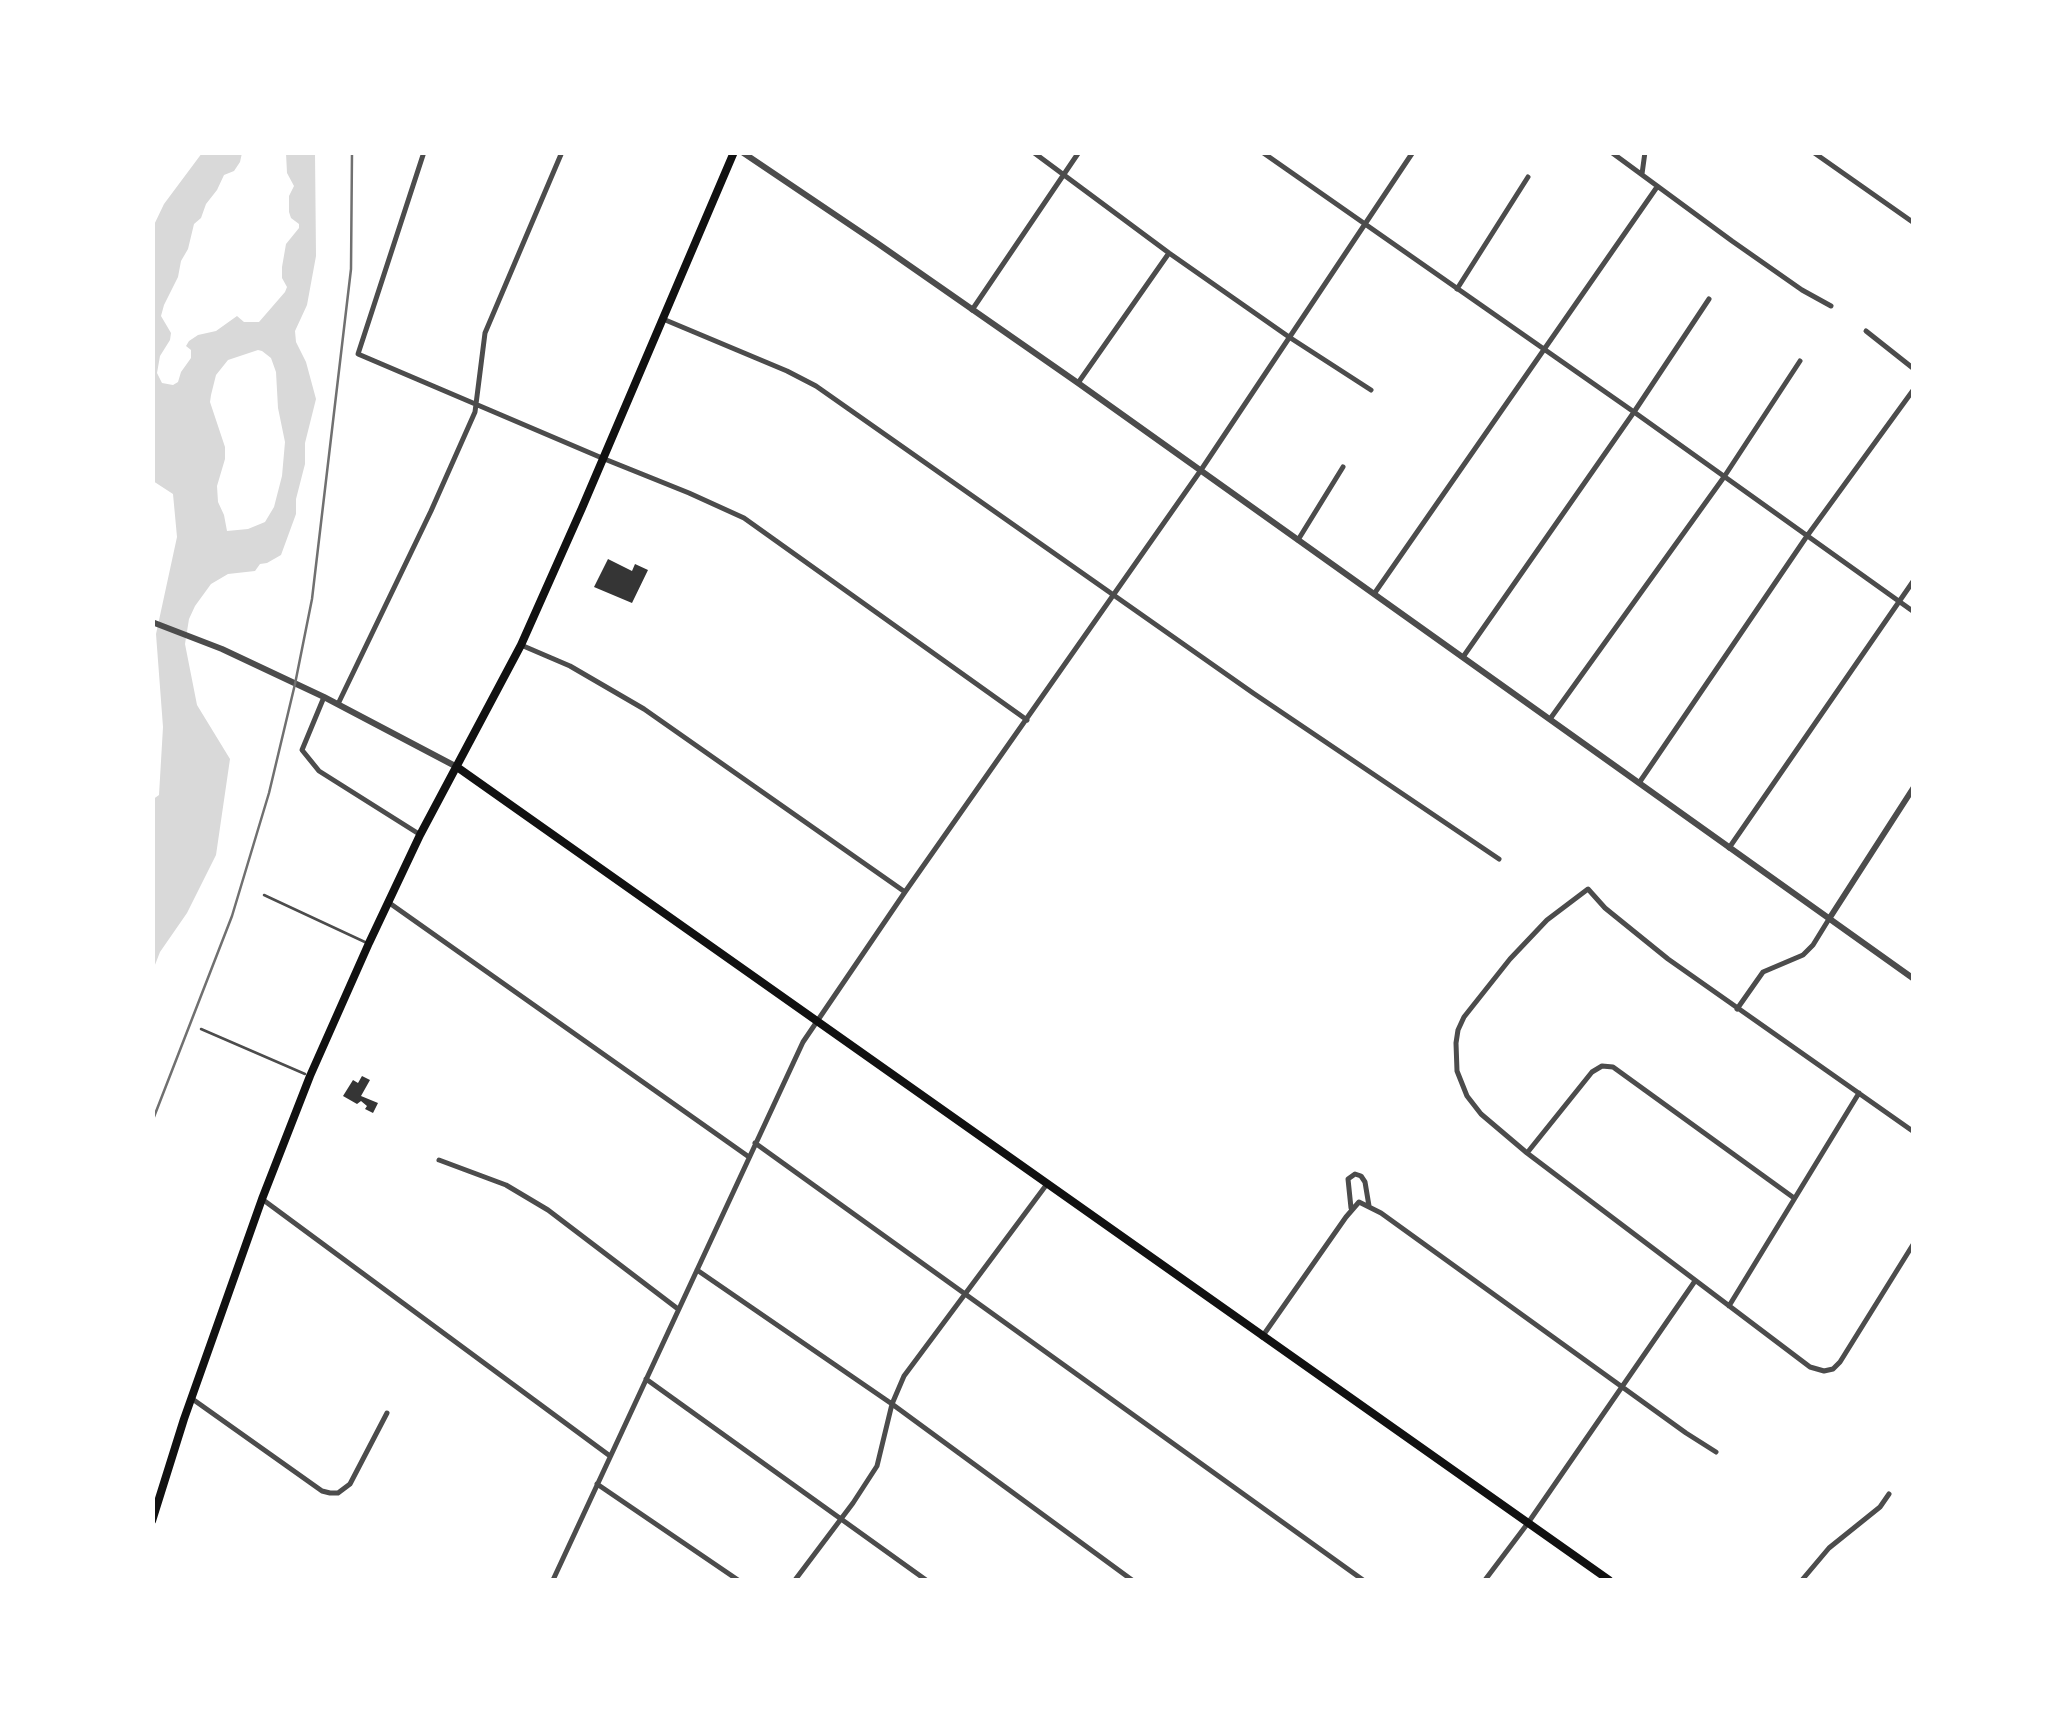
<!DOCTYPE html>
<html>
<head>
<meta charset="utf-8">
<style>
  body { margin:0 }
  #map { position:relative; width:2066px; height:1733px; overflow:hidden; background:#fff; font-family:"Archivo Narrow",sans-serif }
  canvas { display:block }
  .frame { position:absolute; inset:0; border:155px solid #fff; pointer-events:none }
</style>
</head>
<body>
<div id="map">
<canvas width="2066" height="1733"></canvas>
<div class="frame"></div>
</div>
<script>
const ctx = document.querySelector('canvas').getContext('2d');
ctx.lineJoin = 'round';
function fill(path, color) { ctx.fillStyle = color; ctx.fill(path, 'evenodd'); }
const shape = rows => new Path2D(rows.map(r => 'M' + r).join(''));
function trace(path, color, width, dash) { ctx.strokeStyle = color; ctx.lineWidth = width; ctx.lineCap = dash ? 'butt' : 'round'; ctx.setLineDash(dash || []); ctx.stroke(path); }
fill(shape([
  [202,153,242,153,240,162,234,171,224,175,217,190,206,204,201,218,194,224,188,249,181,261,178,277,164,305,161,316,171,333,170,340,160,356,157,373,162,383,173,385,178,382,181,372,191,358,191,350,186,346,189,341,198,335,216,331,237,316,244,322,259,322,285,292,287,287,282,278,282,267,286,244,299,228,299,224,291,218,289,212,289,196,294,186,287,173,286,153,315,153,316,256,307,305,295,331,296,342,306,362,316,399,305,443,305,464,296,499,296,514,281,555,267,563,260,564,255,571,228,574,211,584,195,606,189,619,185,644,197,705,230,759,216,855,187,913,160,952,153,970,152,800,159,795,163,727,156,634,177,537,173,494,153,481,153,227,164,204],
  [258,350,262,351,271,358,276,372,278,408,285,442,282,476,274,507,265,522,248,529,227,531,224,515,218,502,217,486,225,459,225,447,210,402,211,395,216,375,228,360]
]), '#d9d9d9');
fill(shape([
  [608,559,632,571,635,564,648,570,632,603,594,587],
  [362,1076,370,1080,361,1096,378,1103,373,1113,365,1109,367,1106,361,1101,357,1104,343,1096,353,1080,358,1083]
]), '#353535');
trace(shape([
  [264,895,367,943],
  [201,1029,305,1074]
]), '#4c4c4c', 2.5);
trace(shape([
  [424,152,358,354,602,458,689,493,744,518,1027,720],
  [1033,152,1169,253,1289,337,1371,390],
  [1262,152,1634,412,1914,612],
  [1611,152,1732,241,1802,290,1831,306],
  [1813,152,1914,223],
  [1642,174,1645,152],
  [1457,289,1528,177],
  [972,310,1079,152],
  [663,319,787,371,816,386,1253,693,1499,859],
  [1866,331,1914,369],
  [1078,383,1169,253],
  [1298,540,1343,467],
  [1374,594,1657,187],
  [521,645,570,666,644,709,905,892],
  [1463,657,1634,412,1709,299],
  [324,697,302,750,319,771,419,834],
  [338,704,431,511,475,412,485,333,562,152],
  [1550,719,1724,477,1800,361],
  [1639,783,1807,536,1914,389],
  [1729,848,1914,580],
  [388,902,749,1157],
  [1737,1009,1763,972,1803,955,1813,945,1829,919],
  [1914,1132,1668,959,1605,908,1588,889,1547,920,1510,959,1464,1017,1458,1030,1456,1043,1457,1071,1467,1096,1481,1114,1527,1153,1810,1367,1824,1371,1833,1369,1840,1362,1914,1243],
  [755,1143,1363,1580],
  [1527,1153,1592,1072,1602,1066,1613,1067,1794,1198],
  [439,1160,506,1185,548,1210,678,1309],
  [262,1199,610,1456],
  [1351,1208,1348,1179,1355,1174,1361,1176,1365,1182,1369,1206],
  [697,1270,892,1404,1132,1580],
  [1729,1306,1859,1093],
  [1262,1337,1346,1217,1359,1202,1381,1213,1686,1433,1716,1452],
  [646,1379,926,1580],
  [191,1398,322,1491,330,1493,338,1493,350,1484,387,1413],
  [597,1484,738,1580],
  [553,1580,803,1042,905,892,1201,470,1413,152],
  [795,1580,853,1503,877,1466,892,1404,904,1376,1047,1184],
  [1485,1580,1528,1523,1695,1281],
  [1802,1580,1829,1548,1880,1507,1889,1494]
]), '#4c4c4c', 5);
trace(shape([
  [742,152,877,243,1078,383,1914,979],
  [152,622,222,649,324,697,457,767],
  [1829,919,1914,787]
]), '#4c4c4c', 6);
trace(shape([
  [457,767,1609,1580],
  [152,1521,184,1419,262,1199,310,1076,369,943,420,835,521,645,582,508,734,152]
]), '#111', 8);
trace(shape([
  [152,1122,232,916,269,793,295,684,312,599,351,269,352,152]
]), '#707070', 2.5);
</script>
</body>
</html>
